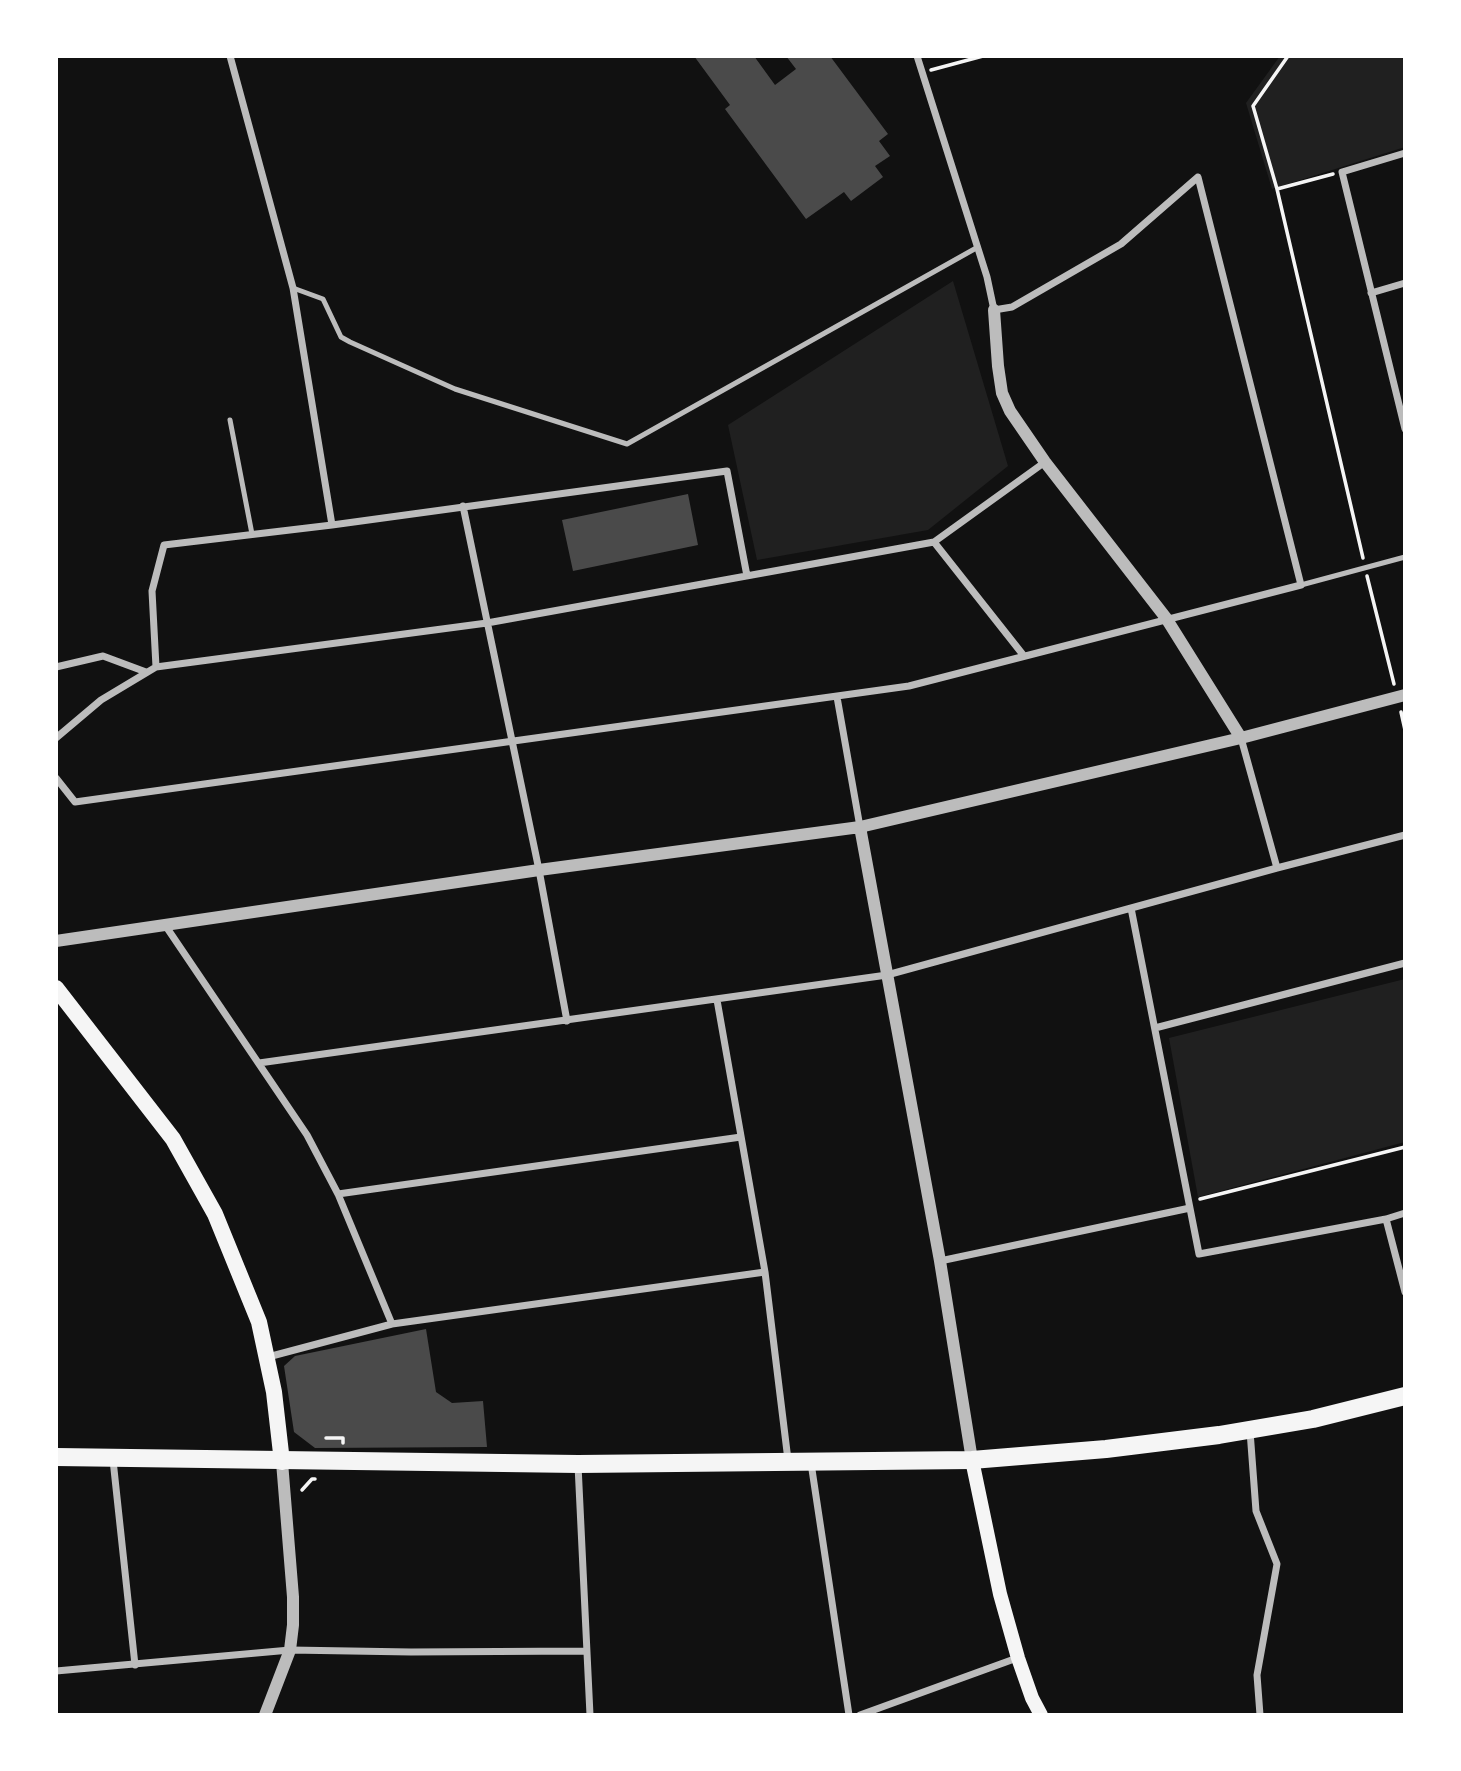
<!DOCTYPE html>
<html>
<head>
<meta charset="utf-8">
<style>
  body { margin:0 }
  #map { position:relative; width:1461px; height:1771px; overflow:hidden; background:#111; font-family:"Golos Text",sans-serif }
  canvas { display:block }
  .frame { position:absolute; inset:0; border:58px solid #fff; pointer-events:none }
</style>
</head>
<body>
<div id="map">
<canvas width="1461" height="1771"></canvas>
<div class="frame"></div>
</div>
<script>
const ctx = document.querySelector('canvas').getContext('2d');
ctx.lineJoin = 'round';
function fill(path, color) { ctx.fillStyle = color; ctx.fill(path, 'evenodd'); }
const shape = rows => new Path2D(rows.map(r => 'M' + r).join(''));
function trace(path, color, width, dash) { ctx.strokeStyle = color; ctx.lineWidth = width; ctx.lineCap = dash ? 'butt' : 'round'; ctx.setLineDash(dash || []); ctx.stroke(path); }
fill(shape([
  [1280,56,1402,56,1405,67,1405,147,1272,189,1246,103],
  [953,281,1008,466,928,530,757,560,728,425],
  [1405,979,1405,1142,1198,1197,1169,1038]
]), '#202020');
fill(shape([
  [694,56,754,56,775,85,796,69,786,56,830,56,888,134,879,141,890,156,875,166,883,177,851,201,844,192,806,219,725,109,730,105],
  [688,494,698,545,573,571,562,520],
  [426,1329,436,1392,452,1403,483,1401,487,1447,315,1448,294,1432,284,1366,295,1356]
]), '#4a4a4a');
trace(shape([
  [931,70,983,56],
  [1333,174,1277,189,1363,558],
  [1277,189,1253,106,1288,56],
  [1367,576,1394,684],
  [1401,712,1405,730],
  [1200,1199,1405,1147],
  [326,1438,343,1438,343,1443],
  [302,1490,312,1479,315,1479]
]), '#f5f5f5', 3.5);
trace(shape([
  [293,288,323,299,341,337,350,342,455,389,627,444,978,247],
  [230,420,252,534],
  [1301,585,1405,557]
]), '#bcbcbc', 5);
trace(shape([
  [230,56,293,288,332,525],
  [1405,153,1342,172,1405,429],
  [1371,293,1405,283],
  [463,506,539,870,567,1021],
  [934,542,1024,656],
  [56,667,103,656,146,672],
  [156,667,152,591,164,545,332,525,727,471,747,576],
  [837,697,860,827],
  [56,738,101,700,156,667,487,623,934,542,1045,462],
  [1241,738,1277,868],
  [56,778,75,802,909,686,1301,585,1198,177,1121,244,1012,307,994,310,987,277,917,56],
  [1131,908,1199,1254,1386,1219,1405,1213],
  [165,925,307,1135,338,1194,392,1324],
  [717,1000,765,1272,788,1460],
  [1155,1028,1405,963],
  [259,1063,887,975,1277,868,1405,835],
  [338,1194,741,1137],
  [1386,1219,1405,1292],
  [940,1261,1190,1208],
  [268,1357,392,1324,765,1272],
  [1250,1431,1256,1511,1277,1564,1257,1675,1260,1715],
  [113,1460,135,1665],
  [811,1463,849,1715],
  [578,1465,590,1715],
  [56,1671,290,1650,411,1652,585,1651],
  [860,1715,1017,1658]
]), '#bcbcbc', 7);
trace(shape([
  [994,310,998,366,1002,393,1010,411,1045,462,1166,618,1241,738],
  [860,827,940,1261,972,1460],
  [56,941,539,870,860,827,1241,738,1405,695],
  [265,1715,290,1650,293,1625,293,1597,282,1462]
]), '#bcbcbc', 12);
trace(shape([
  [972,1460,1000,1594,1018,1658,1032,1698,1041,1715]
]), '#f5f5f5', 14);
trace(shape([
  [56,988,173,1139,215,1214,259,1322,274,1392,282,1462]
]), '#f5f5f5', 16);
trace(shape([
  [56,1457,578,1464,972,1460,1106,1449,1219,1435,1313,1419,1405,1396]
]), '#f5f5f5', 18);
</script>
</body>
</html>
